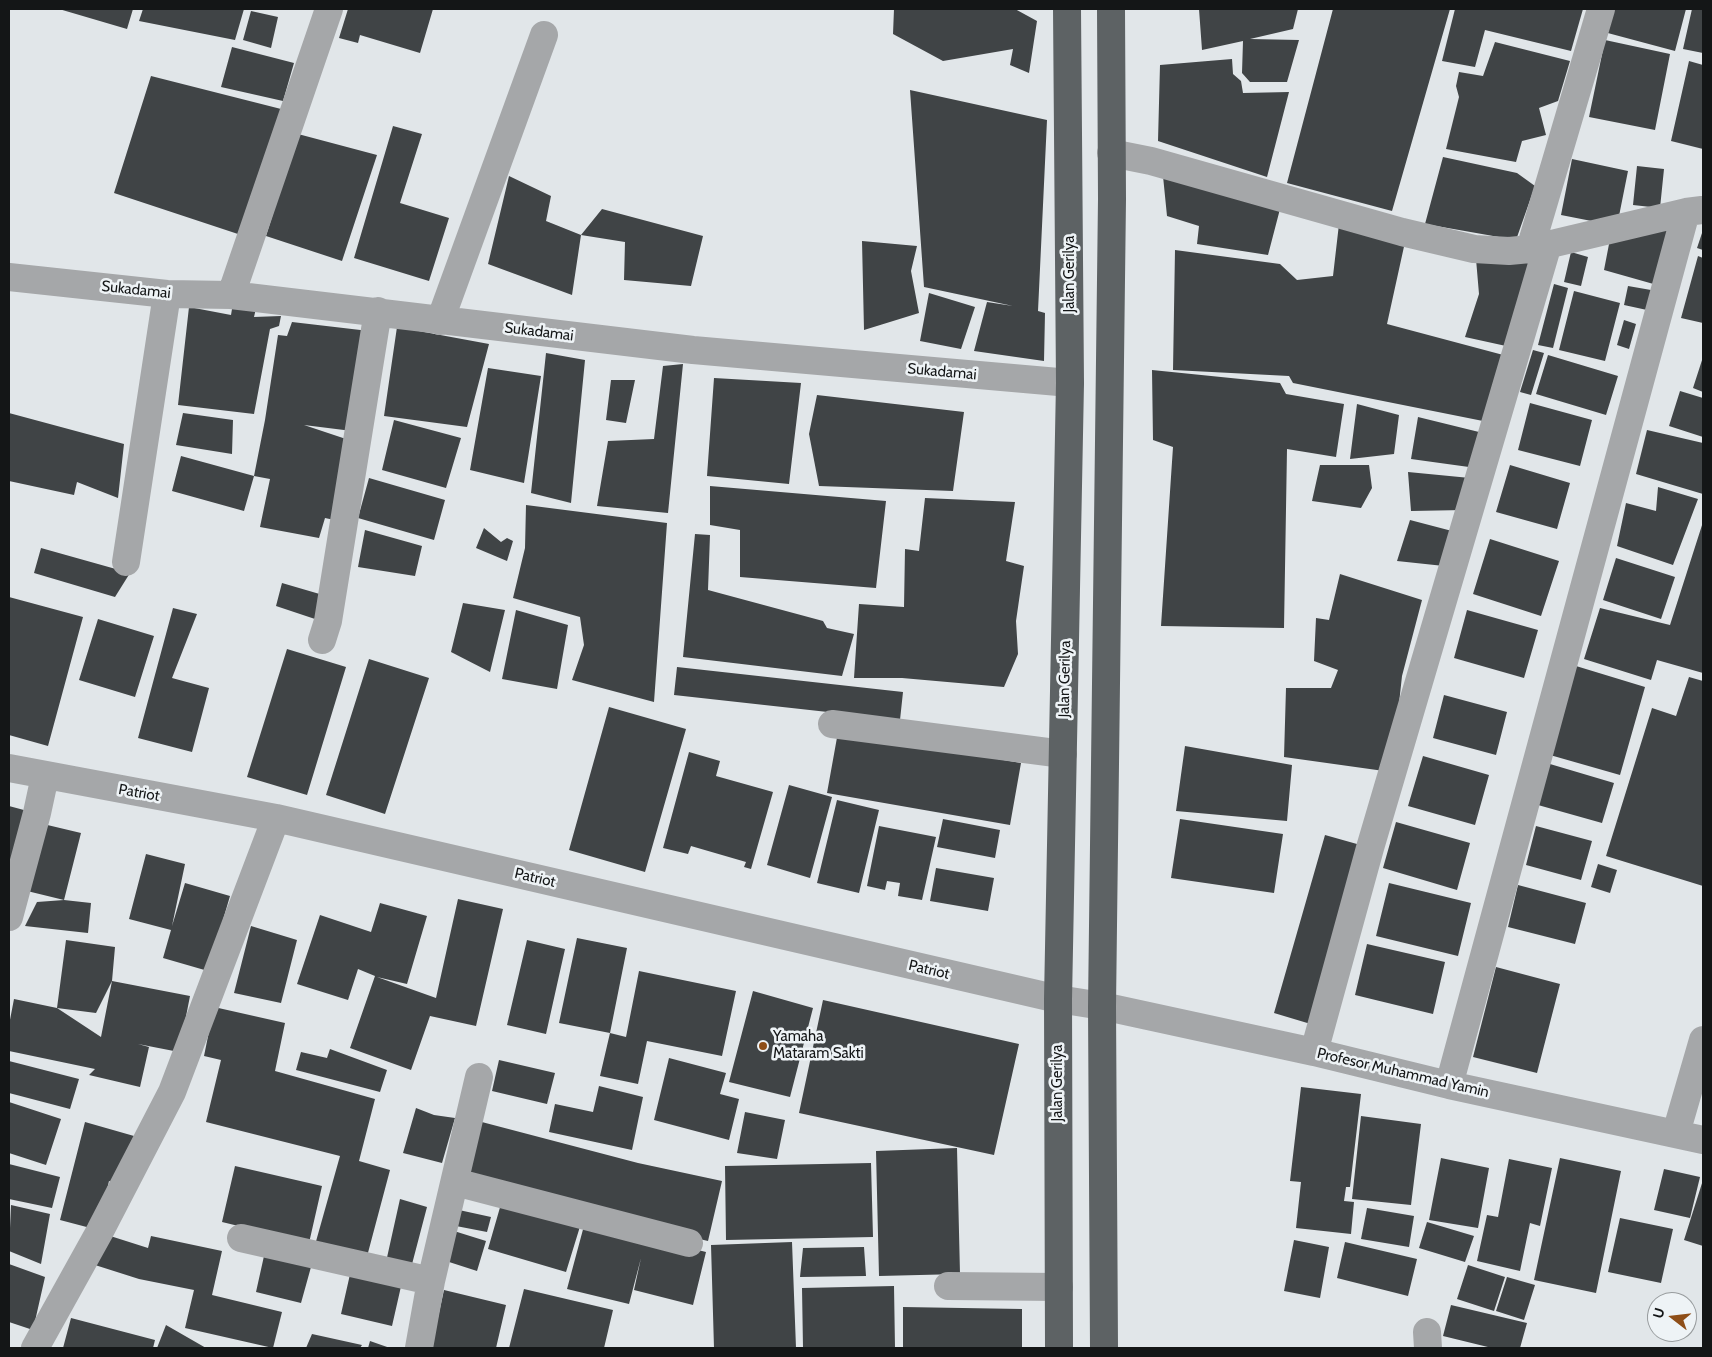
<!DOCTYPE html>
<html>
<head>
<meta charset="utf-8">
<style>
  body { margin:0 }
  #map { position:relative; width:1712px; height:1357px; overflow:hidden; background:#e1e6e9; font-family:Cabin,sans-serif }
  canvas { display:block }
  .frame { position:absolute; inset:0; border:10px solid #141617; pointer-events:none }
  .north { position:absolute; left:1647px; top:1292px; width:50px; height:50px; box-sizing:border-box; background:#eef3f6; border:1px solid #979b9d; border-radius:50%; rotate:286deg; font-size:14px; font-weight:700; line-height:20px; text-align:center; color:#141617 }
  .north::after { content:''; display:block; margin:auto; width:18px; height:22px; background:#8e4e18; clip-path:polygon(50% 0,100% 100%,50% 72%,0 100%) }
</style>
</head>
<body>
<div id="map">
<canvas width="1712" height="1357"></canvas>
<div class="frame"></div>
<div class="north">U</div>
</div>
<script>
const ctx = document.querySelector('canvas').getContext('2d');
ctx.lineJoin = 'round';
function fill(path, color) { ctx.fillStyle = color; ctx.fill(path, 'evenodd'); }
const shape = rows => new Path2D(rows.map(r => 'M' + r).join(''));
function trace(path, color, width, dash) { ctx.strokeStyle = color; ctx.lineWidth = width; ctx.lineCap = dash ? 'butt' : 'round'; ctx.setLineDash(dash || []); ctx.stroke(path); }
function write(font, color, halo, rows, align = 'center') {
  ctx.font = font + ' Cabin,sans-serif'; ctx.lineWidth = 5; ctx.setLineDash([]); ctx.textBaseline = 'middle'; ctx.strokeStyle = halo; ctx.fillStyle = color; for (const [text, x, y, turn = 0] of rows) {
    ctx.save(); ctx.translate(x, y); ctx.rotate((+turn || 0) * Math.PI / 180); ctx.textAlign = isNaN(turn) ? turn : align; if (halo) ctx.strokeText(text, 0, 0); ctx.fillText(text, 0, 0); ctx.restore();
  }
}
fill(shape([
  [59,9,133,9,127,29],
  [143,9,244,9,235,40,139,21],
  [348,9,433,9,420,53,360,35,358,43,339,38],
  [894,9,1015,9,1037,21,1029,73,1010,65,1013,49,943,61,893,34],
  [1199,9,1298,9,1293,29,1250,39,1299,40,1287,82,1250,82,1242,73,1243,41,1202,50],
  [1333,9,1450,9,1392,211,1287,183],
  [1455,9,1583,9,1571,51,1485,30,1475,67,1442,61],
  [1611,9,1686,9,1675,51,1604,32],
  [1692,9,1703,9,1703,53,1683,49],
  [251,11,278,17,271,48,243,40],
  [1605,40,1670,54,1655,130,1589,117],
  [1495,42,1570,61,1558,101,1539,108,1546,135,1522,141,1516,162,1446,149,1459,97,1456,86,1459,72,1483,76],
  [232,47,294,63,283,101,221,87],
  [1232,59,1233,74,1241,81,1243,93,1289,92,1267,177,1158,141,1160,65],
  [1689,61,1703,65,1703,149,1671,141],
  [151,76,285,110,241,235,114,193],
  [910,90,1047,120,1038,311,1045,313,1044,361,974,351,987,302,1013,306,924,287],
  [393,126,422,134,400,203,449,218,429,281,354,258],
  [298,134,377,155,342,261,266,236],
  [1443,157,1517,173,1535,186,1516,240,1425,224],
  [1572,159,1628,171,1617,226,1561,215],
  [1637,166,1664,169,1660,208,1633,205],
  [509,176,551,196,546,221,581,235,602,209,703,236,691,286,624,280,625,242,581,235,572,295,488,264],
  [1163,176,1280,209,1268,255,1197,244,1199,226,1167,216],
  [1339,224,1405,242,1387,324,1507,356,1483,421,1293,383,1289,376,1173,370,1175,250,1280,264,1297,280,1333,276],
  [1662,227,1675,230,1657,285,1604,270,1610,239],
  [1703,230,1703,250,1697,248],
  [862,241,917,246,911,271,919,313,864,330],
  [1571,252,1588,257,1581,286,1564,282],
  [1698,256,1703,258,1703,323,1681,318],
  [1534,257,1506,346,1465,337,1479,294,1476,259],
  [1554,284,1568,288,1553,348,1538,345],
  [1628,286,1651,290,1647,310,1624,305],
  [1574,291,1620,303,1605,361,1559,350],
  [929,293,975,307,961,349,920,341],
  [233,303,257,304,254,317,281,316,279,326,270,329,254,414,178,405,189,307,231,315],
  [1624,320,1636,324,1629,349,1617,345],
  [292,322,369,331,352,431,304,425,352,441,339,521,325,518,319,538,260,527,270,479,254,476,265,420,278,335,287,336],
  [397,327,489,344,467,427,384,416],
  [1533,350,1544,353,1531,395,1520,392],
  [546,353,585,360,571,503,531,493],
  [1548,355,1618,376,1606,415,1536,394],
  [1703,357,1703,392,1693,388],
  [683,364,668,513,597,506,608,441,654,439,663,366],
  [488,368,541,376,524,483,470,470],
  [1152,370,1280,383,1286,394,1344,404,1336,457,1287,449,1284,628,1161,626,1173,447,1153,440],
  [714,378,801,383,789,484,707,476],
  [611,380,635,380,626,423,606,420],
  [1680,391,1703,398,1703,437,1669,426],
  [817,395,964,412,953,491,819,486,809,434],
  [1530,403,1592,420,1580,466,1518,450],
  [1357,404,1399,415,1394,454,1350,459],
  [9,413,124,444,118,498,77,482,74,495,9,481],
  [183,413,233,420,232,454,176,445],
  [1418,417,1479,432,1469,467,1411,459],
  [394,420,461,438,446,488,382,470],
  [1647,430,1703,443,1703,494,1636,474],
  [181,456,254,476,244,511,172,491],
  [1320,465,1369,465,1372,488,1361,508,1312,501],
  [1510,465,1570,483,1557,529,1496,512],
  [1408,472,1470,478,1464,510,1411,511],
  [369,478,445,500,434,540,358,518],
  [710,486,886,501,876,588,740,577,740,530,710,525],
  [1658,487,1698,499,1673,565,1617,546,1626,503,1656,511],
  [925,498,1015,502,1006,561,1024,566,1016,621,1018,654,1004,687,902,678,854,678,859,604,904,607,905,549,919,551],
  [526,505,667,523,654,702,572,680,584,645,580,617,513,598,525,548],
  [1410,520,1452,531,1444,566,1397,561],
  [1703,522,1703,673,1657,660,1651,680,1584,659,1600,608,1670,625],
  [484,528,501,542,507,538,513,541,507,561,476,548],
  [365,530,422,546,415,576,358,567],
  [695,534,710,535,708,590,823,621,827,628,854,634,842,676,683,657],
  [1490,539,1559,561,1541,616,1473,594],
  [41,548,130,573,115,597,34,573],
  [1616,558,1675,577,1661,619,1603,600],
  [1340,574,1422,600,1402,676,1396,731,1384,771,1284,757,1286,688,1331,688,1338,670,1314,661,1316,618,1329,620],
  [282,583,323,595,318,620,276,606],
  [9,597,83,617,48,746,9,735],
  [463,603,505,610,490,672,451,652],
  [173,608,197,614,172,678,209,688,192,752,138,738],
  [516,610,568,625,557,689,502,679],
  [1467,610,1538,630,1524,678,1454,658],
  [98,619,154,636,135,697,79,680],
  [287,649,346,667,307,795,247,777],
  [369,659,429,678,385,814,326,795],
  [1576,666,1645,687,1620,775,1550,755],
  [677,667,903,692,900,720,674,695],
  [1689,677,1703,681,1703,886,1606,856,1652,708,1676,716],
  [1444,695,1507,712,1496,755,1433,738],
  [609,707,686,729,645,872,569,850],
  [838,732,1021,763,1010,825,827,793],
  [1185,746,1292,765,1287,821,1176,811],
  [689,752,720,761,716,776,773,792,751,869,744,867,746,862,691,846,688,854,663,848],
  [1423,756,1489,775,1475,825,1408,806],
  [1550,764,1614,783,1602,823,1538,805],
  [789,785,832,797,810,878,767,865],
  [837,800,879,810,859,893,817,883],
  [9,806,35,813,21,865,9,859],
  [943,819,1000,830,995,858,937,847],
  [1180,819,1283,834,1274,893,1171,878],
  [1396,822,1470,843,1457,890,1383,868],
  [39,823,81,833,64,900,23,890],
  [879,826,936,837,922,900,898,896,900,883,887,881,885,890,867,886],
  [1536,826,1592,841,1581,880,1526,865],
  [1325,835,1364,846,1314,1025,1274,1013],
  [146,854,185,864,172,926,185,883,230,896,208,971,163,958,171,930,129,919],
  [1598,864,1617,870,1610,893,1591,887],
  [936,868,994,878,988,911,930,901],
  [1389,883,1471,903,1458,956,1376,936],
  [1518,885,1586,903,1575,944,1508,927],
  [458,899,503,909,476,1026,430,1016,411,1070,350,1048,375,976,358,969,348,1000,297,984,320,915,371,932,380,903,427,916,407,984,377,977,436,998],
  [64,900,91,903,88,933,25,926,37,902],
  [251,926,297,940,281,1003,234,993],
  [577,938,627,948,610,1033,559,1023],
  [66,940,115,947,112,981,96,1013,57,1008,101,1037,112,981,190,996,179,1052,138,1044,149,1047,140,1087,89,1075,95,1069,9,1051,9,1025,14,999,57,1008],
  [527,940,565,949,546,1034,507,1025],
  [1367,944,1445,962,1433,1014,1355,995],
  [1496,967,1560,984,1537,1073,1473,1057],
  [639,971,736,991,722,1056,647,1041,638,1084,600,1076,610,1033,626,1037],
  [753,991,813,1008,790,1097,729,1082],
  [823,1000,1019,1044,994,1155,799,1113],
  [214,1007,285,1023,275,1071,375,1099,359,1161,390,1170,365,1264,313,1252,340,1156,206,1122,221,1060,204,1056],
  [330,1049,387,1070,380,1092,296,1070,301,1052,327,1058],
  [669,1058,726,1073,720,1094,739,1099,729,1140,654,1120],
  [499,1060,555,1073,547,1104,492,1091],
  [9,1061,79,1079,70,1109,9,1093],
  [599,1086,643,1097,632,1150,549,1132,555,1104,593,1112],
  [1301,1087,1361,1094,1350,1187,1346,1187,1344,1201,1354,1202,1351,1234,1296,1228,1301,1182,1290,1181],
  [9,1102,61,1119,46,1165,9,1153],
  [416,1108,434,1115,455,1118,442,1163,403,1153],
  [745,1112,785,1120,777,1159,737,1153],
  [1361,1116,1421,1124,1411,1205,1352,1199],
  [478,1121,638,1163,722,1181,708,1241,462,1183],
  [85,1122,134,1136,120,1186,109,1181,98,1230,60,1220],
  [957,1148,960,1274,879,1276,876,1151],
  [1441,1158,1489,1168,1478,1228,1429,1220],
  [1560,1158,1621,1171,1596,1293,1534,1280],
  [1509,1159,1552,1168,1540,1226,1530,1223,1520,1271,1477,1261,1487,1215,1498,1217],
  [871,1163,873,1237,726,1240,725,1166],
  [9,1164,60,1177,52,1208,9,1199],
  [235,1166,322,1186,309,1243,222,1222],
  [1664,1169,1700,1177,1690,1218,1654,1210],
  [1703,1180,1703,1246,1684,1240],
  [503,1197,582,1220,566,1272,488,1249],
  [400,1199,427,1207,411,1268,386,1262],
  [11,1205,50,1214,41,1264,9,1251],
  [1367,1208,1414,1216,1409,1247,1361,1239],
  [459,1210,491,1217,487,1232,456,1226],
  [1620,1218,1673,1229,1661,1283,1608,1272],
  [585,1222,706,1252,693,1305,634,1290,641,1258,629,1304,567,1289],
  [1427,1222,1474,1236,1465,1262,1419,1248],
  [454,1231,486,1241,477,1271,446,1261],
  [104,1234,148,1248,151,1236,222,1251,212,1295,282,1312,273,1348,185,1328,194,1290,139,1279,95,1265],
  [1294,1240,1329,1247,1320,1298,1284,1291],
  [792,1242,796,1348,714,1348,711,1245],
  [1345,1242,1417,1259,1408,1296,1337,1278],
  [864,1247,866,1276,800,1277,803,1248],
  [264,1256,311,1267,301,1303,256,1292],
  [9,1264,45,1277,33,1330,9,1322],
  [1468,1265,1505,1277,1494,1311,1457,1299],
  [351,1270,402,1282,392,1326,341,1314],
  [1507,1277,1535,1285,1524,1320,1496,1311],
  [894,1286,895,1348,803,1348,802,1288],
  [524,1289,613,1310,604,1348,509,1348],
  [444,1290,506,1305,496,1348,424,1348,434,1336],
  [1451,1305,1527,1323,1520,1348,1492,1348,1443,1336],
  [903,1307,1022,1309,1022,1348,903,1348],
  [71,1318,155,1340,153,1348,63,1348],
  [166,1325,206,1348,157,1348],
  [312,1334,362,1345,360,1348,306,1348],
  [370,1341,390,1348,368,1348]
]), '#404446');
trace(shape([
  [1601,9,1530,249,1686,212,1702,210],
  [1111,153,1151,161,1402,232,1474,249,1509,251,1530,249],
  [9,277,167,294,231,295,693,350,1070,383],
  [231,295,329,9],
  [440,321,544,35],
  [126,562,167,294],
  [322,640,328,621,378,311],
  [832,724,1063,754],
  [9,768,276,818,1058,999,1102,1006,1314,1052,1449,1085,1703,1140],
  [9,917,37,813,45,776],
  [1314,1052,1370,848,1548,244],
  [1449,1085,1686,212],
  [1676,1133,1703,1040],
  [455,1182,689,1243],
  [241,1238,431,1281],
  [948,1286,1059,1287],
  [1427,1332,1428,1348],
  [35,1348,100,1231,172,1092,276,818],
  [419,1348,431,1281,479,1077]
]), '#a5a7a9', 28);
trace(shape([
  [1059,1348,1058,999,1070,383,1067,9],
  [1104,1348,1102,1006,1112,199,1111,9]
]), '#5d6264', 28);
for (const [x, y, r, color] of [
  [763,1046,5,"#8e4e18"]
]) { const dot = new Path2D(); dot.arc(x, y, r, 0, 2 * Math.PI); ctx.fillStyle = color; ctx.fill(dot); trace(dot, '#eef3f6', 2); }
write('15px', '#141617', '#eef3f6', [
  ["Jalan Gerilya",1070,274,-90],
  ["Sukadamai",136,290,6],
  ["Sukadamai",539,332,7],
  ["Sukadamai",942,372,5],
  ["Jalan Gerilya",1065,679,-89],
  ["Patriot",139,793,10],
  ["Patriot",535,878,13],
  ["Patriot",929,970,13],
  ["Profesor Muhammad Yamin",1403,1073,13],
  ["Jalan Gerilya",1058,1083,-90]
]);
write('15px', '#141617', '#eef3f6', [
  ["Yamaha",773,1037],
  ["Mataram Sakti",773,1054]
], 'left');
</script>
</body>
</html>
